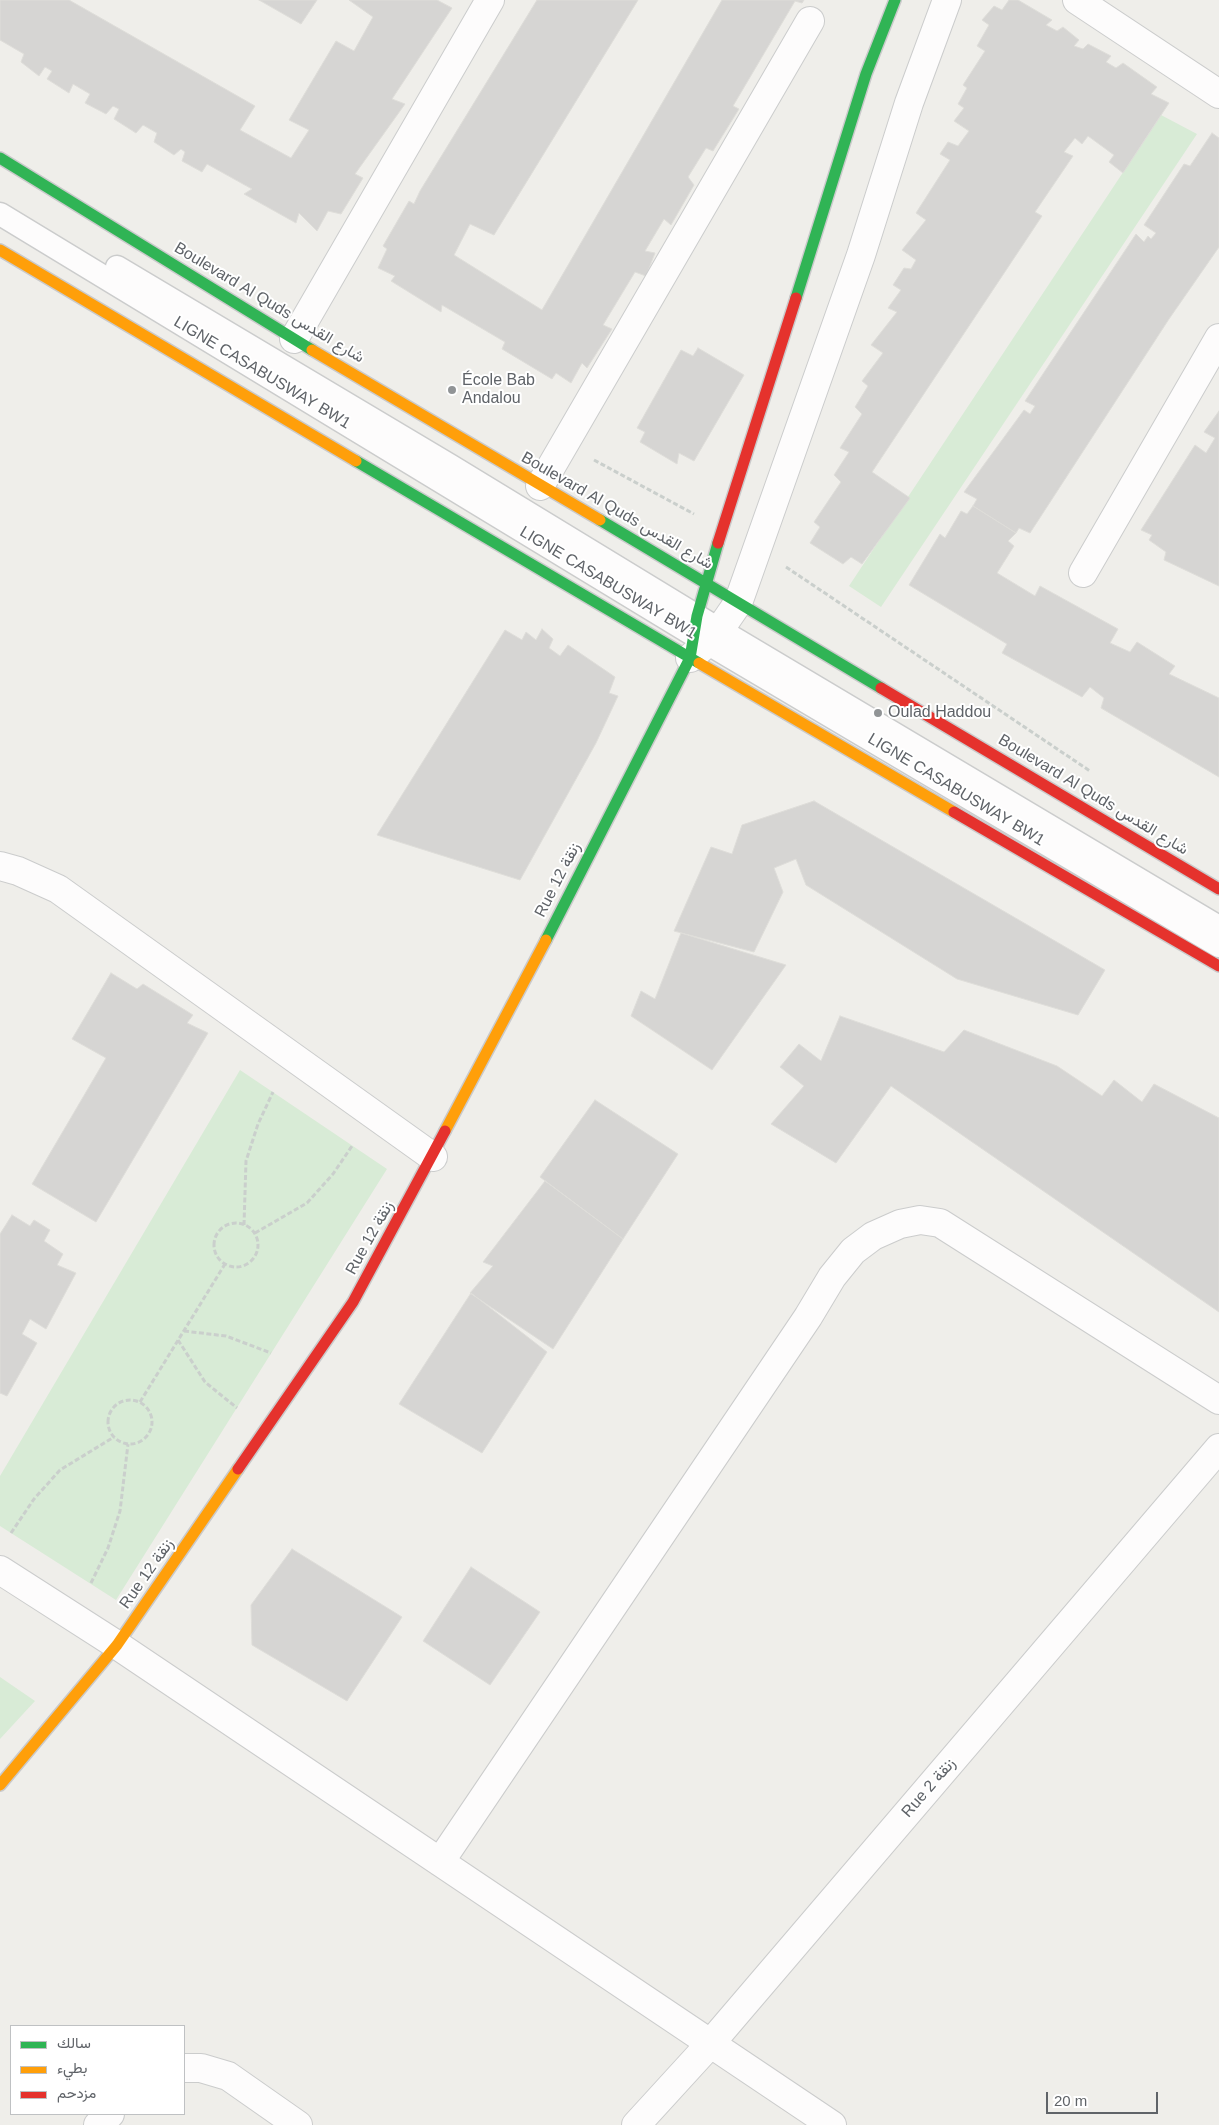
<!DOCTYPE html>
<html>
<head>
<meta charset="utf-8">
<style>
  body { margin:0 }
  #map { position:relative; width:1219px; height:2125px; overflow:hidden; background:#efeeea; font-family:Arial,Vazirmatn,sans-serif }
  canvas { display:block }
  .legend { position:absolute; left:10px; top:2025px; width:175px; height:90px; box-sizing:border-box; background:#fff; border:1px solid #bfc1c3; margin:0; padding:6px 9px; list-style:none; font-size:15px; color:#5f6368 }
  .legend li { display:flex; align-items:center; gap:10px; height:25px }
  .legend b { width:25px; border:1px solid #bfc1c3 }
  .scale { position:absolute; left:1046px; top:2092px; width:112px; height:22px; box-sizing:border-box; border:2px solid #5f6368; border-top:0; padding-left:6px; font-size:15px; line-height:18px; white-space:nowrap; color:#5f6368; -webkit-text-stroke:4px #fff; paint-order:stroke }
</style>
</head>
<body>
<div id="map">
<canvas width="1219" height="2125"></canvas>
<ul class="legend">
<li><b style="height:6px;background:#30b455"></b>سالك</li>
<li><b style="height:6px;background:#ff9f0a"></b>بطيء</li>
<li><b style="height:6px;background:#e5322d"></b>مزدحم</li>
</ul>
<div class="scale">20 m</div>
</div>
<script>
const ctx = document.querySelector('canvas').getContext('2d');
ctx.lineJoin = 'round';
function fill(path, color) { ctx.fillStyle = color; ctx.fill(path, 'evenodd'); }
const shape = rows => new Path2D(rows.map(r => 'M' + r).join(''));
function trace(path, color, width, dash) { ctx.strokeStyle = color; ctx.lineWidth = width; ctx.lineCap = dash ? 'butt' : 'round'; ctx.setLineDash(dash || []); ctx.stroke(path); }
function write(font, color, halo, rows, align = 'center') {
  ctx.font = font + ' Arial,Vazirmatn,sans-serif'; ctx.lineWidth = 4; ctx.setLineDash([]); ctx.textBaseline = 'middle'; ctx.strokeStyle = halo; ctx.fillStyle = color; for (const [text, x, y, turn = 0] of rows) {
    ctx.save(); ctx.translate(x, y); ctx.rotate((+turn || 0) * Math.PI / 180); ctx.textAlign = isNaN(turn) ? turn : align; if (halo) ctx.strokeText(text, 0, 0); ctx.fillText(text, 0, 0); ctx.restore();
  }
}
fill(shape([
  [1161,115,1197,134,881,607,849,586],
  [240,1070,387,1169,116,1600,0,1526,0,1476],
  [0,1677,35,1701,0,1739]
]), '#d8ebd6');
const building = shape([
  [0,0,69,0,255,106,240,130,291,158,309,130,289,120,336,41,354,51,373,17,349,0,437,0,452,8,392,99,405,104,355,174,363,178,341,214,328,211,317,231,299,213,296,223,244,194,252,189,207,164,202,172,182,161,185,152,181,149,174,155,154,142,157,133,143,125,136,133,114,119,119,109,113,106,106,114,85,103,90,94,73,84,69,93,47,79,52,71,45,67,39,76,21,62,24,54,0,40,0,0],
  [259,0,317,0,301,24,259,0],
  [537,0,638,0,494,235,470,224,454,255,542,310,722,0,804,0,802,3,795,1,733,106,739,109,713,151,706,148,688,177,694,185,671,225,664,219,645,251,655,253,646,276,635,272,603,325,612,329,587,368,582,363,571,383,556,373,552,379,502,349,505,342,442,305,441,312,391,281,395,276,378,268,387,249,383,246,409,201,414,204,420,191,537,0],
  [1009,0,1018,0,1052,20,1046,25,1057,31,1063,27,1079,40,1074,46,1083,49,1088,44,1111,56,1106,62,1116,68,1123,63,1157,87,1151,94,1169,103,1123,173,1109,162,1114,155,1088,136,1082,144,1075,138,1064,152,1073,156,1035,212,1042,216,872,472,910,498,862,564,851,557,843,564,810,543,820,527,814,522,841,482,834,475,849,452,840,448,862,414,855,407,868,386,862,381,883,353,871,345,897,312,888,308,901,290,893,285,904,268,911,269,916,260,902,250,926,220,916,213,950,160,940,154,948,142,958,146,969,131,954,121,964,108,958,104,967,88,963,85,985,51,977,46,989,25,982,20,994,6,1002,10,1009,0],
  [1212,133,1219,138,1219,247,1169,319,1030,533,1019,528,1016,533,973,506,977,499,964,492,1024,410,1030,414,1035,406,1025,401,1136,234,1144,242,1148,236,1151,239,1156,233,1144,225,1184,164,1190,166,1212,133],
  [698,348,744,375,694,461,679,453,677,464,640,442,645,432,637,428,681,350,693,356,698,348],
  [1219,411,1219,586,1164,560,1166,552,1149,540,1152,535,1141,530,1195,445,1206,453,1215,438,1204,432,1219,411],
  [973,506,1016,533,1008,541,1014,546,997,573,1035,596,1040,586,1118,629,1110,643,1130,652,1137,642,1175,666,1169,674,1219,698,1219,777,1101,708,1104,698,1090,687,1082,697,1002,653,1007,644,909,585,940,534,945,538,961,511,967,514,973,506],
  [542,629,553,639,549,648,560,656,568,645,615,677,609,693,618,696,596,743,520,880,377,835,505,630,522,640,526,632,536,640,542,629],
  [814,801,1105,970,1078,1015,957,979,806,885,796,859,774,868,783,892,754,952,674,931,711,847,732,854,742,825,814,801],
  [681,933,786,965,712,1070,631,1016,641,991,655,999,681,933],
  [111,973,137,989,143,984,193,1015,187,1023,208,1033,96,1222,32,1184,106,1058,72,1039,111,973],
  [840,1016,944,1052,964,1030,1057,1066,1102,1096,1114,1080,1142,1102,1154,1084,1219,1118,1219,1312,891,1086,836,1163,771,1124,804,1086,780,1067,799,1044,821,1061,840,1016],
  [595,1100,678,1154,623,1239,540,1177,595,1100],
  [545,1181,623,1239,553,1349,470,1293,493,1266,483,1262,545,1181],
  [12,1215,30,1226,34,1220,50,1230,44,1241,63,1254,57,1265,76,1273,46,1329,30,1319,22,1334,37,1343,7,1396,0,1393,0,1234,12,1215],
  [471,1293,547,1352,482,1453,399,1404,471,1293],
  [292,1549,402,1617,347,1701,252,1645,251,1605,292,1549],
  [471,1567,540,1612,490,1685,423,1641,471,1567]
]);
fill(building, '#d6d5d3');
trace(building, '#deddd9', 1);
const lane = shape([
  [0,214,707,643,1219,946],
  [117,267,451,466,720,630,1219,927]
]);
const street = shape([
  [1077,0,1219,94],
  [294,339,490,0],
  [540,486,810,21],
  [1083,573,1219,338],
  [690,658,716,635,738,603,861,255,909,103,947,0],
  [0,866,18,871,58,889,433,1157],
  [0,1570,117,1645,832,2125],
  [440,1862,808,1317,832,1277,853,1251,873,1236,900,1224,920,1220,940,1223,1219,1400],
  [184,2068,201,2068,228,2076,298,2125],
  [98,2125,110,2114],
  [636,2125,710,2044,1219,1448]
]);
const fast = shape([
  [0,158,312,350],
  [796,298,866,74,895,0],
  [356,461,699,663],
  [600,520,881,688],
  [546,940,690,658,697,616,718,543]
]);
const slow = shape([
  [0,250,356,461],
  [312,350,600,520],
  [699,663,954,812],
  [445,1131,546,940],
  [0,1785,117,1645,238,1469]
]);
const jam = shape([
  [718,543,796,298],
  [881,688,1219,889],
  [954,812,1219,966],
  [238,1469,353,1302,445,1131]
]);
trace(lane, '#cbcccc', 25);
trace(street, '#cbcccc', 30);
trace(fast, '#cacacb', 14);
trace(slow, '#cacacb', 14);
trace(jam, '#cacacb', 14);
trace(shape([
  [594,460,694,514],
  [786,567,1090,771],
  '214 1245a22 22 0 1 1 44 0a22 22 0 1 1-44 0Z',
  [244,1225,246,1161,258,1124,273,1092],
  [255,1233,307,1203,333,1174,352,1146],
  [184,1331,226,1336,271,1353],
  [178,1340,205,1382,237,1408],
  '108 1422a22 22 0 1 1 44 0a22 22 0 1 1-44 0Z',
  [140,1402,225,1264],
  [11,1533,34,1499,60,1470,114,1437],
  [91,1583,108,1548,120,1511,128,1444]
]), '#cacfcc', 3, [5, 2.5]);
trace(lane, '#fdfcfc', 22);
trace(street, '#fdfcfc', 28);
trace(fast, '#30b455', 11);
trace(slow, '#ff9f0a', 11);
trace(jam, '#e5322d', 11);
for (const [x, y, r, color] of [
  [452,390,5,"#919496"],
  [878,713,5,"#919496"]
]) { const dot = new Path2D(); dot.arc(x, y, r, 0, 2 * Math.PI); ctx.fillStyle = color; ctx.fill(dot); trace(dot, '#fff', 2); }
write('16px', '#5f6368', '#fff', [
  ["Boulevard Al Quds شارع القدس",269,303,31],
  ["LIGNE CASABUSWAY BW1",262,373,31],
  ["Boulevard Al Quds شارع القدس",617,511,30],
  ["LIGNE CASABUSWAY BW1",608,583,31],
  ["LIGNE CASABUSWAY BW1",956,790,31],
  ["Boulevard Al Quds شارع القدس",1093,795,31],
  ["Rue 12 زنقة",558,880,-63],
  ["Rue 12 زنقة",370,1238,-61],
  ["Rue 12 زنقة",147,1574,-55],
  ["Rue 2 زنقة",929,1788,-49]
]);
write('16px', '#5f6368', '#fff', [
  ["École Bab",462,381],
  ["Andalou",462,399],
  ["Oulad Haddou",888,713]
], 'left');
</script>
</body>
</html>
